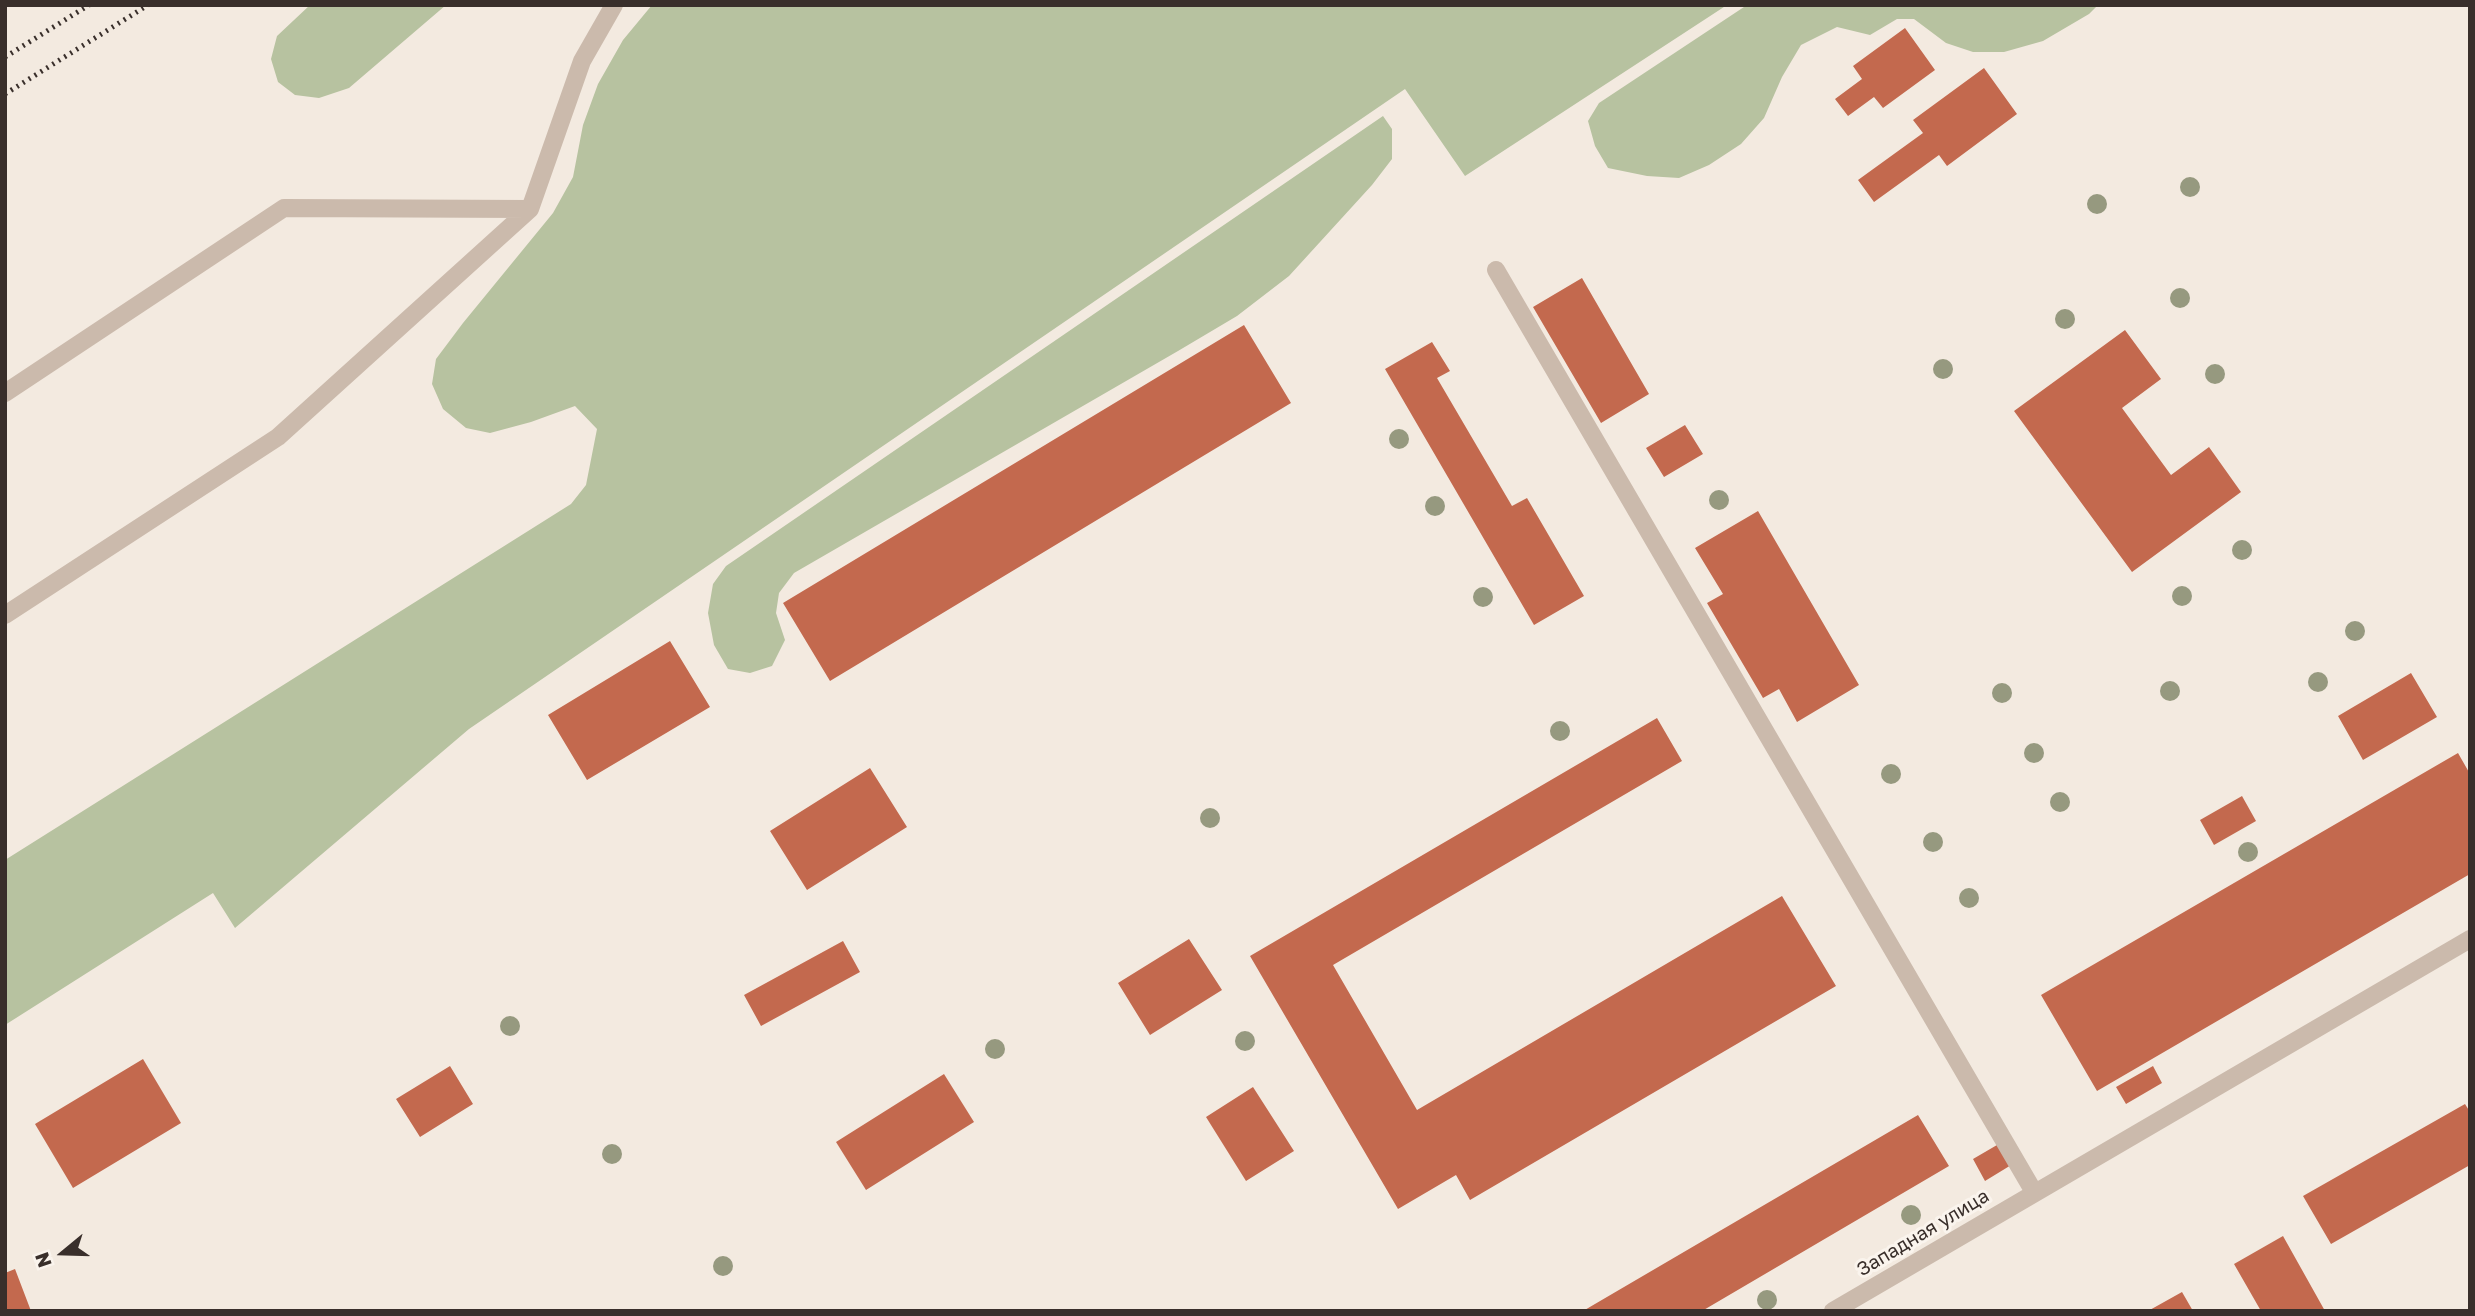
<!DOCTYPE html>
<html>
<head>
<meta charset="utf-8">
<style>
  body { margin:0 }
  #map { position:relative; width:2475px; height:1316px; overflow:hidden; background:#f3eae0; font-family:"Golos Text",sans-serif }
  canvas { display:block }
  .frame { position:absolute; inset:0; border:7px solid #392f2b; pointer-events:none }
  .north { position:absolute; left:28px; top:1218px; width:70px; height:70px; -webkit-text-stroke:5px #faf4ed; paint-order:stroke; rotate:251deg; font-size:19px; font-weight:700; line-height:28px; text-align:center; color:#392f2b }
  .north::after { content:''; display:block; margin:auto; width:24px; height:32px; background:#392f2b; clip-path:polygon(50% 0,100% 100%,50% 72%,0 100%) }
</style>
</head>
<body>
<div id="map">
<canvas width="2475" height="1316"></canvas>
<div class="frame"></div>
<div class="north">N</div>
</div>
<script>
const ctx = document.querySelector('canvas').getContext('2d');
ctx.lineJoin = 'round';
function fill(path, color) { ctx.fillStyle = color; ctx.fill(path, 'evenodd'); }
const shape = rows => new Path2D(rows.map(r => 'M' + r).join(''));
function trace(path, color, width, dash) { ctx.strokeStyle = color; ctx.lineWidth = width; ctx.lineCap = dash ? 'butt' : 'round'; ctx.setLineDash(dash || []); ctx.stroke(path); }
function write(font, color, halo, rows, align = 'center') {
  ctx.font = font + ' "Golos Text",sans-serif'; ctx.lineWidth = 6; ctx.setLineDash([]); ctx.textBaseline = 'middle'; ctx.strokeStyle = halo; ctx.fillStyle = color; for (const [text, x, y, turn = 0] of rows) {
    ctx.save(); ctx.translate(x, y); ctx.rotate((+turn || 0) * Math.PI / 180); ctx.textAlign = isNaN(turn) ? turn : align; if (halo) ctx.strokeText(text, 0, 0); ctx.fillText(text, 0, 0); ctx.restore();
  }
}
fill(shape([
  [310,5,446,5,349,88,319,98,295,95,278,82,271,59,277,36],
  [652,5,1727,5,1465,176,1405,89,469,729,235,928,213,893,5,1025,5,860,571,504,586,485,597,429,575,406,531,422,490,433,466,428,443,409,432,384,436,359,463,323,553,213,573,177,583,125,598,84,623,40],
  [1747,5,2098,5,2089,14,2043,41,2004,52,1973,52,1946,43,1914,19,1897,19,1870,35,1837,27,1801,45,1782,77,1764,118,1741,144,1709,165,1679,178,1647,176,1608,168,1595,146,1588,121,1599,103],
  [1383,116,1392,129,1392,159,1372,185,1289,276,1237,316,1178,351,794,573,779,593,776,613,785,640,772,666,750,673,728,669,714,645,708,613,713,584,726,566]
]), '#b7c2a0');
fill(shape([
  [1905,28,1935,70,1883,108,1874,97,1848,116,1835,99,1862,79,1853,66],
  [1984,68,2017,114,1947,166,1939,155,1874,202,1858,180,1923,133,1913,120],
  [1582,278,1649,394,1601,423,1533,307],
  [1244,325,1291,403,830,681,783,603],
  [2125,330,2161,379,2122,408,2171,475,2209,447,2241,492,2132,572,2014,411],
  [1432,342,1450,371,1437,378,1512,506,1527,498,1584,596,1534,625,1385,369],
  [1685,425,1703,454,1664,477,1646,448],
  [1758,511,1859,685,1797,722,1779,689,1763,698,1707,603,1723,594,1695,548],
  [670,641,710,707,587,780,548,715],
  [2411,673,2437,717,2363,760,2338,716],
  [1657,718,1682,761,1333,965,1417,1110,1782,896,1836,986,1470,1200,1456,1175,1398,1209,1250,956],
  [2458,753,2470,774,2470,874,2097,1091,2041,995],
  [870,768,907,827,807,890,770,831],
  [2242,796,2256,821,2214,845,2200,820],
  [1189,939,1222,990,1150,1035,1118,983],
  [843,941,860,972,761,1026,744,995],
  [143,1059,181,1123,73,1188,35,1124],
  [450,1066,473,1104,420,1137,396,1099],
  [2153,1066,2162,1083,2126,1104,2116,1087],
  [944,1074,974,1122,866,1190,836,1142],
  [1253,1087,1294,1151,1246,1181,1206,1117],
  [2465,1104,2470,1112,2470,1165,2331,1244,2303,1196],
  [1918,1115,1949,1166,1702,1311,1583,1311],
  [2009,1138,2021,1159,1985,1181,1973,1159],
  [2283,1236,2325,1311,2261,1311,2234,1264],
  [15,1269,31,1311,5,1311,5,1273],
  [2182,1292,2193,1311,2148,1311]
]), '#c3694e');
trace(shape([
  [1496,270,2034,1192],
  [5,393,284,208,530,209],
  [5,615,278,437,530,209,582,61,614,5],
  [1833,1311,2470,939]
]), '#cbbaac', 18);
trace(shape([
  [5,57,89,5],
  [5,94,148,5]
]), '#392f2b', 5, [2, 5]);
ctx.fillStyle = '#96997f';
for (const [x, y] of [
  [2190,187],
  [2097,204],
  [2180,298],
  [2065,319],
  [1943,369],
  [2215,374],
  [1399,439],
  [1719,500],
  [1435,506],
  [2242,550],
  [2182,596],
  [1483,597],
  [2355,631],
  [2318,682],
  [2170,691],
  [2002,693],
  [1560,731],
  [2034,753],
  [1891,774],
  [2060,802],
  [1210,818],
  [1933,842],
  [2248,852],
  [1969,898],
  [510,1026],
  [1245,1041],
  [995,1049],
  [612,1154],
  [1911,1215],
  [723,1266],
  [1767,1300]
]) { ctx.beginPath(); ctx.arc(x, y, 10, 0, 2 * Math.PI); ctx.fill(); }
write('19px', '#392f2b', '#faf4ed', [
  ["Западная улица",1923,1233,-31]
]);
</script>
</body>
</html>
